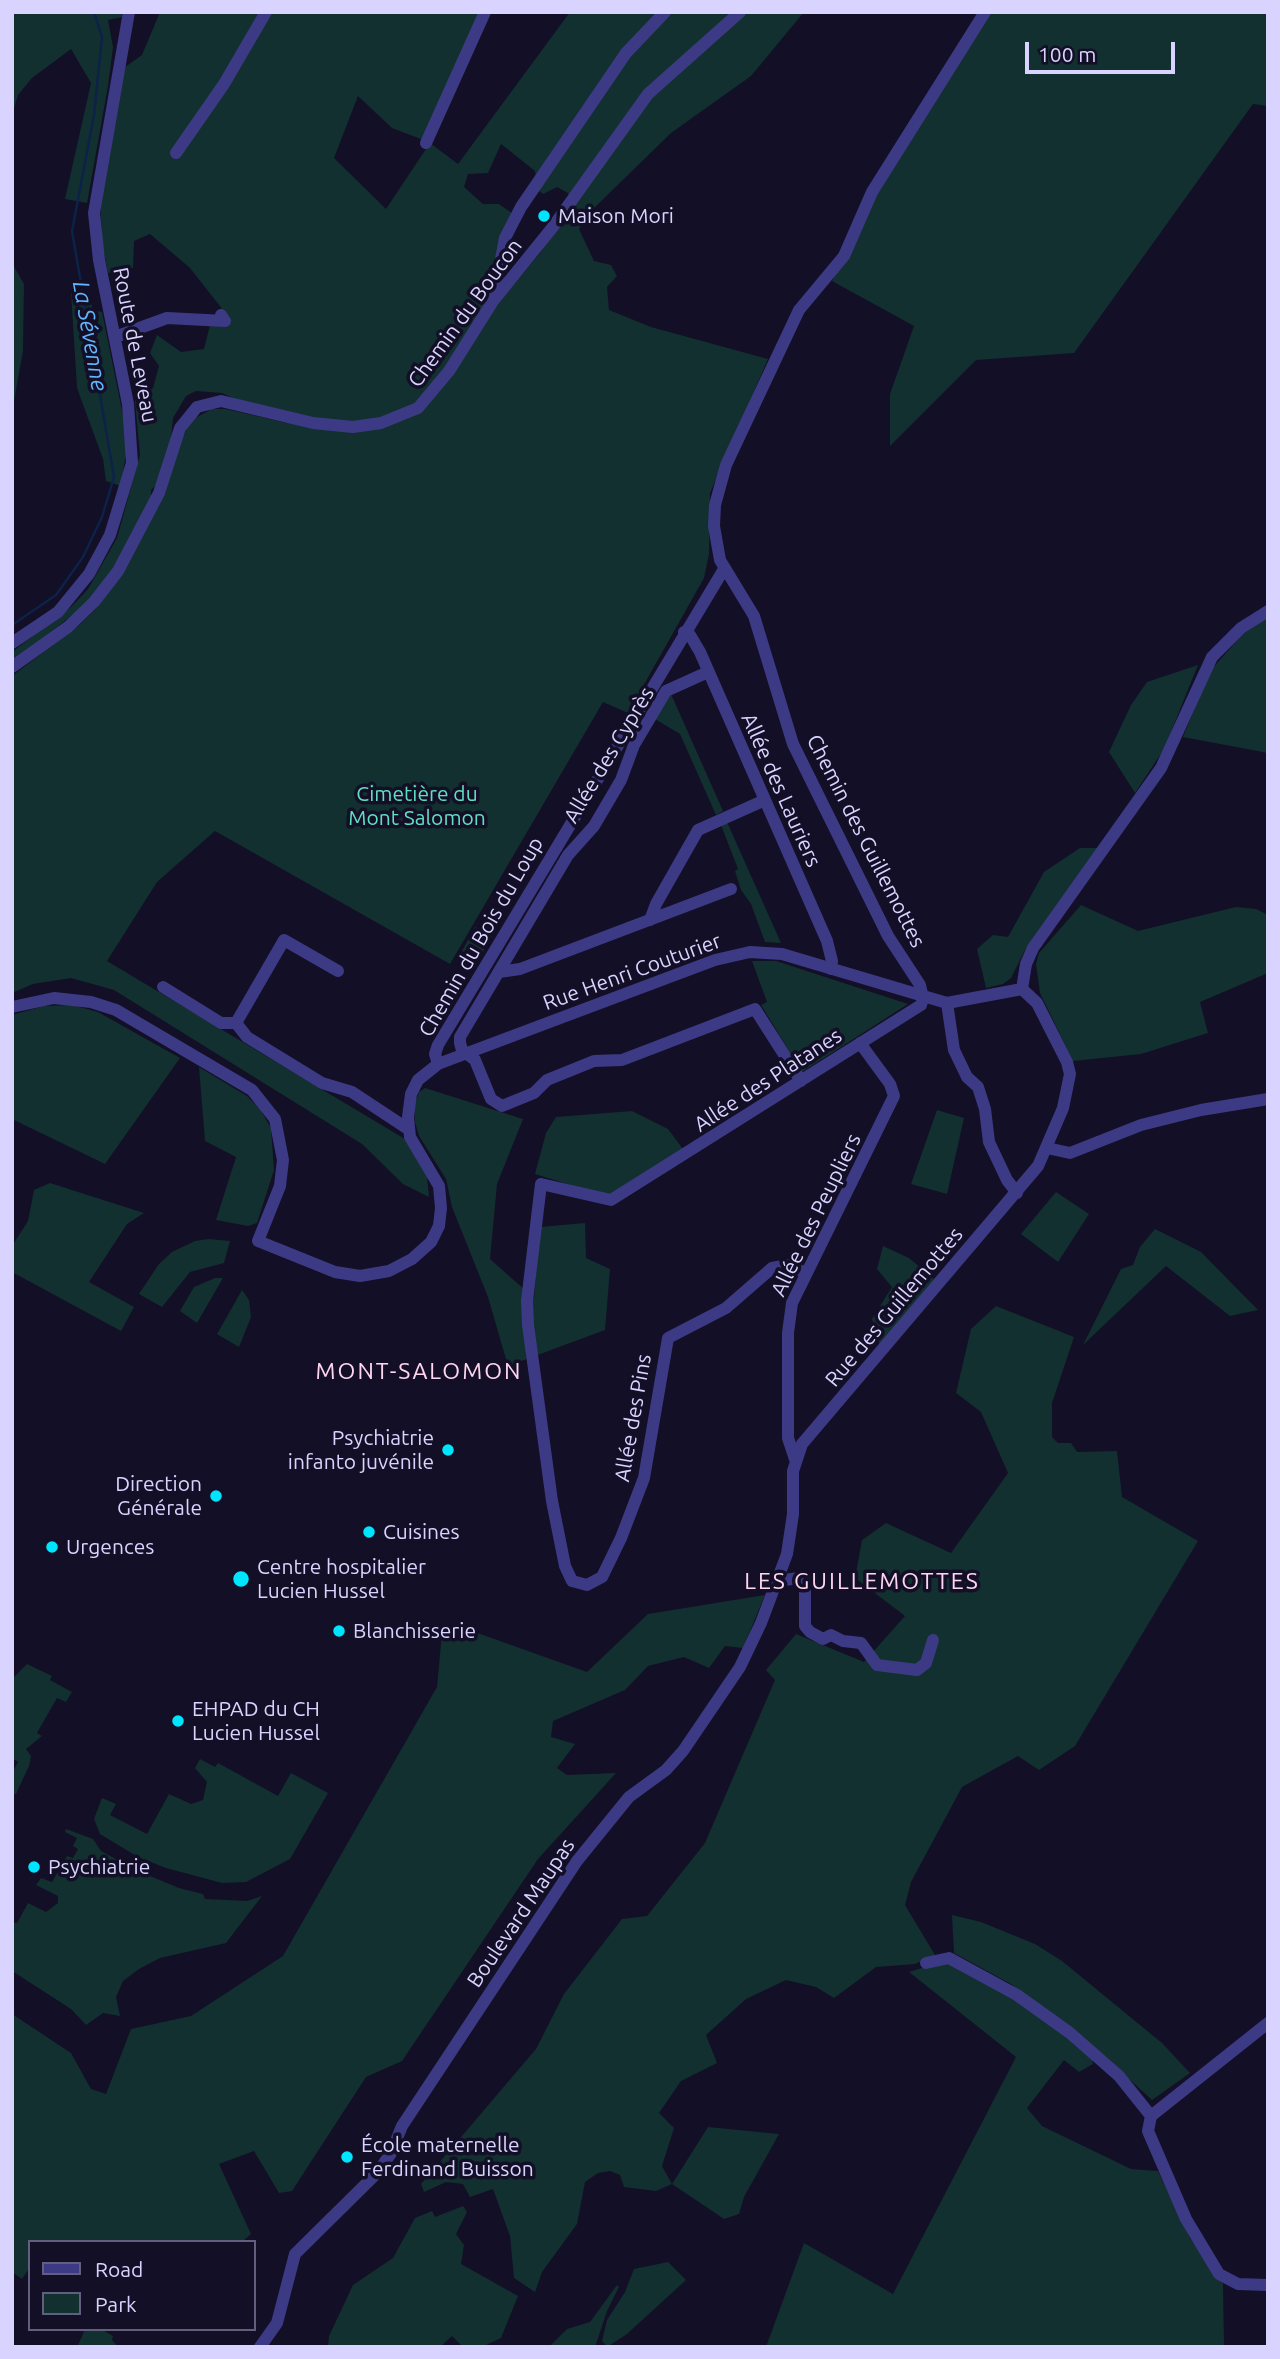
<!DOCTYPE html>
<html>
<head>
<meta charset="utf-8">
<style>
  body { margin:0 }
  #map { position:relative; width:1280px; height:2359px; overflow:hidden; background:#130f26; font-family:Ubuntu,sans-serif }
  canvas { display:block }
  .frame { position:absolute; inset:0; border:14px solid #d9d4ff; pointer-events:none }
  .legend { position:absolute; left:28px; top:2240px; width:228px; height:91px; box-sizing:border-box; background:#130f26; border:2px solid #625e7d; margin:0; padding:9px 12px; list-style:none; font-size:21px; color:#d9d4ff }
  .legend li { display:flex; align-items:center; gap:14px; height:35px }
  .legend b { width:35px; border:2px solid #625e7d }
  .scale { position:absolute; left:1025px; top:42px; width:150px; height:32px; box-sizing:border-box; border:4px solid #d9d4ff; border-top:0; padding-left:9px; font-size:21px; line-height:24px; white-space:nowrap; color:#d9d4ff; -webkit-text-stroke:5px #130f26; paint-order:stroke }
</style>
</head>
<body>
<div id="map">
<canvas width="1280" height="2359"></canvas>
<div class="frame"></div>
<ul class="legend">
<li><b style="height:9px;background:#3d3a85"></b>Road</li>
<li><b style="height:19px;background:#12302f"></b>Park</li>
</ul>
<div class="scale">100 m</div>
</div>
<script>
const ctx = document.querySelector('canvas').getContext('2d');
ctx.lineJoin = 'round';
function fill(path, color) { ctx.fillStyle = color; ctx.fill(path, 'evenodd'); }
const shape = rows => new Path2D(rows.map(r => 'M' + r).join(''));
function trace(path, color, width, dash) { ctx.strokeStyle = color; ctx.lineWidth = width; ctx.lineCap = dash ? 'butt' : 'round'; ctx.setLineDash(dash || []); ctx.stroke(path); }
function write(font, color, halo, rows, align = 'center') {
  ctx.font = font + ' Ubuntu,sans-serif'; ctx.lineWidth = 7; ctx.setLineDash([]); ctx.textBaseline = 'middle'; ctx.strokeStyle = halo; ctx.fillStyle = color; for (const [text, x, y, turn = 0] of rows) {
    ctx.save(); ctx.translate(x, y); ctx.rotate((+turn || 0) * Math.PI / 180); ctx.textAlign = isNaN(turn) ? turn : align; if (halo) ctx.strokeText(text, 0, 0); ctx.fillText(text, 0, 0); ctx.restore();
  }
}
fill(shape([
  [12,12,123,12,122,17,108,20,113,47,108,86,87,203,65,199,91,83,71,49,32,78,18,95,12,115],
  [160,12,475,12,481,15,426,141,392,128,358,96,334,158,386,209,430,143,458,164,570,12,804,12,751,76,671,133,591,211,579,229,594,261,611,265,617,276,607,287,609,310,651,327,768,359,710,493,709,554,704,578,628,713,603,702,450,964,215,831,157,882,107,961,405,1139,427,1177,429,1197,403,1184,362,1144,114,990,71,978,33,984,12,993,12,676,78,626,96,609,120,575,188,426,195,418,212,409,226,409,287,423,222,393,196,391,186,396,173,418,170,448,159,482,151,490,151,498,120,561,92,599,12,663,12,652,71,607,88,589,117,538,140,455,135,401,153,388,159,366,150,353,157,335,181,352,204,349,210,325,227,327,230,319,190,268,150,234,134,241,133,268,108,273,102,243,100,192,125,67,142,55],
  [501,144,535,171,538,190,543,194,557,187,568,193,573,203,540,253,514,284,491,284,513,214,499,204,483,204,464,187,468,174,488,173],
  [990,12,1268,12,1268,106,1253,104,1074,353,976,360,890,446,890,394,914,326,832,281,858,237,876,191],
  [12,263,24,284,23,351,12,412],
  [88,291,93,310,102,312,128,440,121,486,106,481,103,459,77,388,71,292],
  [1268,614,1268,753,1183,737,1210,671,1241,636],
  [1198,665,1164,749,1135,793,1109,752,1131,705,1147,682],
  [671,694,723,811,716,815,680,734,655,719],
  [727,822,781,943,765,942,751,904,741,890,735,871,738,869,721,825],
  [1080,848,1099,848,1024,952,1011,978,1003,984,986,988,977,949,993,935,1008,937,1044,872],
  [1081,905,1138,931,1236,907,1256,909,1268,915,1268,973,1200,1002,1208,1033,1141,1054,1073,1061,1040,993,1036,964,1039,953],
  [475,927,492,936,478,960,474,960,462,951],
  [752,961,776,961,908,1004,802,1072,761,1005,767,1002],
  [72,1005,98,1012,180,1058,105,1164,12,1119,12,1015,44,1006],
  [199,1067,247,1096,260,1109,271,1128,274,1170,257,1223,248,1226,216,1220,236,1157,205,1141],
  [425,1088,523,1119,497,1184,490,1259,534,1298,540,1227,585,1223,586,1258,610,1269,605,1330,508,1366,488,1297,452,1207,446,1179,419,1136,415,1122,414,1107,419,1092],
  [937,1110,964,1118,947,1194,911,1184],
  [632,1111,668,1129,683,1149,609,1197,535,1174,546,1133,556,1117],
  [50,1183,144,1213,127,1224,89,1282,134,1307,121,1331,12,1272,12,1246,28,1221,34,1190],
  [1056,1192,1089,1214,1058,1262,1021,1234],
  [1155,1229,1201,1252,1258,1310,1230,1316,1166,1266,1083,1345,1121,1269,1133,1265,1140,1247],
  [209,1239,230,1241,224,1263,190,1272,162,1307,139,1294,159,1264,172,1252,195,1241],
  [883,1246,909,1258,934,1279,880,1346,872,1319,892,1287,877,1269],
  [215,1278,223,1278,197,1323,180,1311,194,1287],
  [242,1290,249,1300,251,1317,239,1347,217,1334],
  [996,1306,1074,1337,1052,1403,1052,1437,1058,1443,1071,1443,1077,1452,1117,1451,1122,1497,1198,1541,1075,1746,1039,1770,1018,1756,962,1787,911,1882,905,1905,935,1955,915,1964,876,1967,834,1998,816,1987,786,1980,746,1999,706,2035,717,2063,681,2081,659,2113,674,2128,662,2166,672,2184,708,2127,779,2134,744,2197,739,2214,724,2219,672,2184,656,2191,624,2187,620,2175,610,2171,598,2173,585,2182,577,2224,542,2272,535,2292,514,2278,510,2236,493,2189,470,2197,463,2184,446,2182,424,2192,421,2184,536,2049,564,1994,622,1919,647,1916,705,1843,775,1680,766,1670,796,1634,864,1662,905,1616,855,1578,862,1540,886,1523,951,1553,1008,1473,981,1412,956,1393,971,1329],
  [765,1595,743,1648,725,1646,709,1668,684,1657,648,1666,625,1690,553,1721,551,1737,575,1744,557,1768,567,1775,616,1773,538,1859,402,2061,366,2077,292,2191,279,2193,254,2151,219,2164,251,2234,242,2242,30,2242,30,2267,22,2279,12,2272,12,2014,71,2053,91,2089,106,2094,131,2029,191,2016,283,1956,437,1687,442,1633,455,1625,587,1672,648,1614],
  [27,1664,52,1676,50,1680,72,1692,66,1702,57,1698,37,1733,42,1736,26,1749,31,1756,29,1766,16,1794,12,1794,12,1773,18,1762,12,1758,12,1679],
  [200,1759,215,1767,218,1763,278,1796,291,1773,328,1793,290,1859,246,1882,222,1883,166,1868,138,1857,100,1834,94,1819,102,1798,116,1804,110,1815,147,1834,169,1794,191,1804,203,1800,207,1782,195,1768],
  [66,1829,93,1839,101,1851,138,1871,179,1888,203,1894,205,1899,247,1901,262,1896,226,1943,160,1958,139,1969,123,1981,116,1997,120,2016,103,2013,86,2025,71,2009,12,1971,12,1922,17,1923,28,1903,46,1912,58,1903,58,1896,36,1885,41,1878,52,1882,67,1856,73,1858,78,1849,73,1846,77,1838,65,1832],
  [952,1915,981,1922,1035,1944,1062,1961,1162,2043,1190,2073,1152,2100,1117,2068,1011,1984,954,1953],
  [938,1963,948,1963,1005,1991,1091,2055,1093,2064,1079,2072,1064,2060,1027,2108,1042,2126,1131,2169,1158,2171,1190,2238,1223,2283,1224,2347,766,2347,804,2243,893,2294,1016,2057,909,1972],
  [463,2206,467,2212,456,2234,464,2245,461,2264,518,2296,501,2338,482,2347,463,2347,452,2336,440,2347,328,2347,329,2336,353,2285,393,2258,415,2218,432,2211,435,2217],
  [668,2262,686,2280,627,2334,607,2347,602,2341,607,2320,625,2292,634,2269],
  [617,2285,619,2287,607,2311,595,2347,549,2347,567,2329,590,2322],
  [81,2329,101,2329,113,2336,112,2340,118,2347,78,2345,84,2332]
]), '#12302f');
trace(shape([
  [12,625,56,595,83,557,102,517,114,477,72,231,94,115,102,37,94,12]
]), '#0c2248', 2.5);
trace(shape([
  [426,143,485,12],
  [176,153,224,84,266,12],
  [493,301,505,238,521,207,626,53,665,12],
  [115,337,167,318,225,321,221,315],
  [684,632,690,635,700,652,827,941,832,961,831,969],
  [12,643,58,612,89,574,110,535,132,463,128,404,99,260,94,213,129,12],
  [12,667,68,627,94,602,118,571,159,493,180,428,197,407,221,401,313,423,353,427,381,423,418,408,449,371,493,301,552,228,648,94,740,12],
  [708,672,666,691,634,745,621,780,594,826,568,855,460,1037,460,1043,462,1050,475,1060,491,1099,502,1106,534,1093,547,1080,594,1061,622,1060,755,1009,801,1081],
  [650,920,656,904,698,830,765,800],
  [338,971,284,940,236,1023,247,1037,322,1083,352,1092,408,1129],
  [499,972,520,969,731,889],
  [163,987,221,1023,236,1023],
  [1022,989,1026,964,1033,948,1161,768,1212,657,1241,628,1268,611],
  [923,998,920,985,888,936,793,744,754,616,720,560,714,526,715,505,726,465,799,310,844,256,872,192,985,12],
  [947,1003,954,1050,967,1077,978,1087,985,1109,989,1142,1007,1180,1017,1193],
  [12,1007,54,998,91,1002,116,1010,252,1090,275,1119,283,1160,280,1186,258,1241,335,1272,360,1276,389,1271,412,1259,431,1242,439,1226,441,1208,439,1186,410,1137,408,1117,411,1094,418,1080,438,1064,715,960,750,952,782,954,947,1003,1022,989],
  [438,1064,435,1054,438,1045,724,569],
  [1047,1148,1070,1153,1141,1125,1201,1110,1268,1099],
  [806,1273,788,1265,772,1268,726,1308,668,1338,644,1478,621,1538,602,1577,587,1585,572,1581,565,1566,552,1501,528,1325,527,1301,541,1184,611,1200,921,1005,923,998],
  [795,1459,788,1438,788,1333,792,1303,894,1096,890,1084,860,1043],
  [778,1581,805,1577,805,1626,810,1632,823,1639,831,1635,843,1641,861,1643,877,1665,917,1670,926,1663,933,1640],
  [926,1963,949,1958,1017,1995,1070,2033,1119,2076,1151,2116],
  [1268,2023,1151,2116,1148,2131,1186,2219,1219,2274,1238,2284,1268,2285],
  [260,2347,277,2323,295,2254,378,2172,391,2153,402,2126,577,1861,629,1797,666,1770,683,1751,740,1667,761,1623,787,1554,793,1514,793,1471,802,1444,1038,1166,1063,1108,1070,1074,1067,1062,1037,1003,1022,989]
]), '#3d3a85', 12);
for (const [x, y, r, color] of [
  [544,216,7,"#00e5ff"],
  [448,1450,7,"#00e5ff"],
  [216,1496,7,"#00e5ff"],
  [369,1532,7,"#00e5ff"],
  [52,1547,7,"#00e5ff"],
  [241,1579,9,"#00e5ff"],
  [339,1631,7,"#00e5ff"],
  [178,1721,7,"#00e5ff"],
  [34,1867,7,"#00e5ff"],
  [347,2157,7,"#00e5ff"]
]) { const dot = new Path2D(); dot.arc(x, y, r, 0, 2 * Math.PI); ctx.fillStyle = color; ctx.fill(dot); trace(dot, '#130f26', 2.5); }
write('21px', '#d9d4ff', '#130f26', [
  ["Maison Mori",558,216],
  ["Psychiatrie",434,1438,"right"],
  ["infanto juvénile",434,1462,"right"],
  ["Direction",202,1484,"right"],
  ["Générale",202,1508,"right"],
  ["Cuisines",383,1532],
  ["Urgences",66,1547],
  ["Centre hospitalier",257,1567],
  ["Lucien Hussel",257,1591],
  ["Blanchisserie",353,1631],
  ["EHPAD du CH",192,1709],
  ["Lucien Hussel",192,1733],
  ["Psychiatrie",48,1867],
  ["École maternelle",361,2145],
  ["Ferdinand Buisson",361,2169]
], 'left');
write('21px', '#d9d4ff', '#130f26', [
  ["Chemin du Boucon",465,313,-54],
  ["Route de Leveau",135,345,79],
  ["Allée des Cyprès",609,755,-59],
  ["Allée des Lauriers",781,790,66],
  ["Chemin des Guillemottes",866,841,63],
  ["Chemin du Bois du Loup",481,937,-60],
  ["Rue Henri Couturier",632,972,-20],
  ["Allée des Platanes",768,1080,-33],
  ["Allée des Peupliers",816,1215,-64],
  ["Rue des Guillemottes",894,1307,-50],
  ["Allée des Pins",633,1418,-80],
  ["Boulevard Maupas",521,1913,-56]
]);
write('21px', '#5fe0c0', '#130f26', [
  ["Cimetière du",417,794],
  ["Mont Salomon",417,818]
]);
write('italic 23px', '#62b6ff', '#130f26', [
  ["La Sévenne",90,336,80]
]);
ctx.letterSpacing = '2px';
write('23px', '#ffd6f0', '#130f26', [
  ["MONT-SALOMON",419,1371],
  ["LES GUILLEMOTTES",862,1581]
]);
ctx.letterSpacing = '0px';
</script>
</body>
</html>
